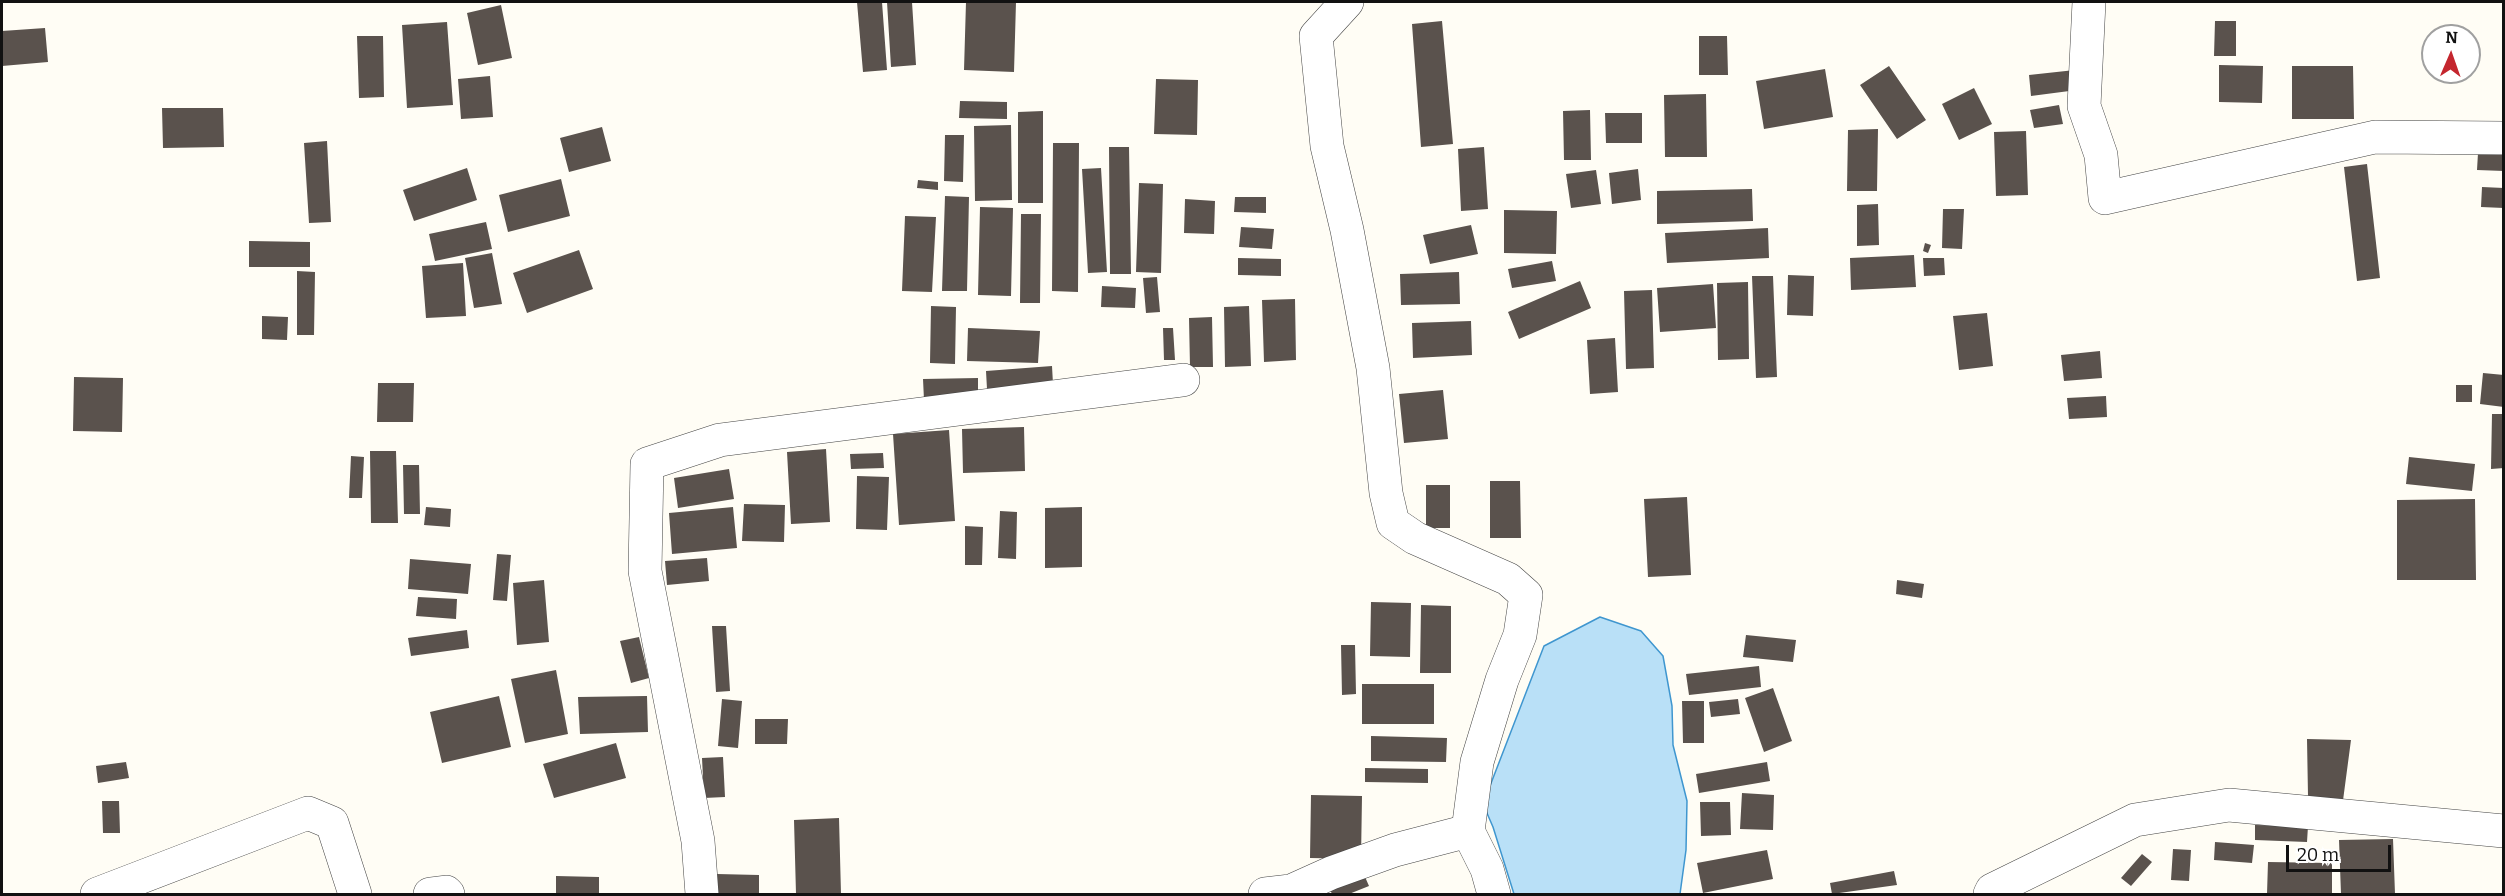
<!DOCTYPE html>
<html>
<head>
<meta charset="utf-8">
<style>
  body { margin:0 }
  #map { position:relative; width:2505px; height:896px; overflow:hidden; background:#fffdf5; font-family:Bitter,serif }
  canvas { display:block }
  .frame { position:absolute; inset:0; border:3px solid #111; pointer-events:none }
  .north { position:absolute; left:2421px; top:24px; width:60px; height:60px; box-sizing:border-box; background:#fff; border:2px solid #a0a0a0; border-radius:50%; rotate:2deg; font-size:16px; font-weight:700; line-height:24px; text-align:center; color:#111 }
  .north::after { content:''; display:block; margin:auto; width:21px; height:27px; background:#c4262e; clip-path:polygon(50% 0,100% 100%,50% 72%,0 100%) }
  .scale { position:absolute; left:2286px; top:845px; width:105px; height:27px; box-sizing:border-box; border:3px solid #111; border-top:0; padding-left:8px; font-size:18px; line-height:21px; white-space:nowrap; color:#111; -webkit-text-stroke:4px #fff; paint-order:stroke }
</style>
</head>
<body>
<div id="map">
<canvas width="2505" height="896"></canvas>
<div class="frame"></div>
<div class="north">N</div>
<div class="scale">20 m</div>
</div>
<script>
const ctx = document.querySelector('canvas').getContext('2d');
ctx.lineJoin = 'round';
function fill(path, color) { ctx.fillStyle = color; ctx.fill(path, 'evenodd'); }
const shape = rows => new Path2D(rows.map(r => 'M' + r).join(''));
function trace(path, color, width, dash) { ctx.strokeStyle = color; ctx.lineWidth = width; ctx.lineCap = dash ? 'butt' : 'round'; ctx.setLineDash(dash || []); ctx.stroke(path); }
const water = shape([
  [1600,617,1641,631,1663,656,1672,706,1673,745,1687,801,1686,850,1680,894,1514,894,1493,827,1483,804,1544,646,1600,617]
]);
fill(water, '#b9e0f7');
trace(water, '#3f96cf', 1.5);
fill(shape([
  [857,2,882,2,887,70,863,72],
  [887,2,912,2,916,65,891,67],
  [966,2,1016,2,1014,72,964,70],
  [501,5,512,58,478,65,467,13],
  [1442,21,1453,144,1421,147,1412,24],
  [2215,21,2236,21,2236,56,2214,56],
  [447,22,453,105,407,108,402,25],
  [45,28,48,62,2,66,2,31],
  [357,36,383,36,384,97,359,98],
  [1699,36,1727,36,1728,75,1699,75],
  [2219,65,2263,66,2262,103,2219,102],
  [1889,66,1926,120,1897,139,1860,85],
  [2292,66,2353,66,2354,119,2292,119],
  [1825,69,1833,117,1764,129,1756,81],
  [2075,70,2077,90,2031,96,2029,75],
  [490,76,493,117,461,119,458,79],
  [1156,79,1198,80,1197,135,1154,134],
  [1974,88,1992,124,1959,140,1942,104],
  [1706,94,1707,157,1665,157,1664,95],
  [960,101,1007,102,1007,119,959,118],
  [2059,105,2063,124,2034,128,2030,110],
  [162,108,223,108,224,147,163,148],
  [1590,110,1591,160,1564,160,1563,111],
  [1043,111,1043,203,1018,203,1018,112],
  [1605,113,1642,113,1642,143,1606,143],
  [1011,125,1012,200,975,201,974,126],
  [602,127,611,161,569,172,560,138],
  [1878,129,1877,191,1847,191,1848,130],
  [2026,131,2028,195,1996,196,1994,132],
  [945,135,964,135,963,182,944,181],
  [327,141,331,222,309,223,304,143],
  [1053,143,1079,143,1078,292,1052,291],
  [1109,147,1129,147,1131,274,1110,274],
  [1484,147,1488,209,1461,211,1458,149],
  [2478,153,2504,155,2504,171,2477,170],
  [2367,164,2380,278,2357,281,2344,167],
  [467,168,477,200,414,221,403,190],
  [1101,168,1107,272,1088,273,1082,169],
  [1638,169,1641,200,1612,204,1609,173],
  [1596,170,1601,204,1571,208,1566,174],
  [561,179,570,216,508,232,499,195],
  [918,180,938,182,938,190,917,188],
  [1139,183,1163,184,1161,273,1136,272],
  [2482,187,2504,188,2504,208,2481,207],
  [1752,189,1753,221,1657,224,1657,191],
  [945,196,969,197,967,291,942,291],
  [1235,197,1266,197,1266,213,1234,212],
  [1185,199,1215,201,1214,234,1184,233],
  [1878,204,1879,245,1857,246,1857,205],
  [980,207,1013,208,1011,296,978,295],
  [1943,209,1964,209,1962,249,1942,248],
  [1504,210,1557,211,1556,254,1504,253],
  [1021,214,1041,214,1040,303,1020,303],
  [905,216,936,217,932,292,902,291],
  [486,222,492,249,435,261,429,234],
  [1471,225,1478,254,1430,264,1423,235],
  [1241,227,1274,229,1272,249,1239,247],
  [1768,228,1769,258,1667,263,1665,233],
  [249,241,310,242,310,267,249,267],
  [1925,243,1931,245,1928,253,1923,251],
  [579,250,593,289,527,313,513,273],
  [492,253,502,304,474,308,465,258],
  [1914,255,1916,287,1851,290,1850,258],
  [1238,258,1281,259,1281,276,1238,275],
  [1923,258,1944,258,1945,275,1924,276],
  [1552,261,1556,281,1512,288,1508,269],
  [463,263,466,316,426,318,422,266],
  [297,271,315,272,314,335,297,335],
  [1459,272,1460,304,1401,305,1400,274],
  [1788,275,1814,276,1813,316,1787,315],
  [1752,276,1773,276,1777,377,1756,378],
  [1157,277,1160,312,1146,313,1143,278],
  [1580,281,1591,308,1519,339,1508,312],
  [1748,282,1749,359,1718,360,1717,283],
  [1713,284,1716,328,1660,332,1657,288],
  [1102,286,1136,288,1135,308,1101,307],
  [1652,290,1654,368,1626,369,1624,291],
  [1295,299,1296,360,1264,362,1262,300],
  [931,306,956,307,955,364,930,363],
  [1249,306,1251,366,1225,367,1224,307],
  [1987,313,1993,366,1959,370,1953,316],
  [262,316,288,317,287,340,262,339],
  [1212,317,1213,367,1190,367,1189,318],
  [1471,321,1472,355,1413,358,1412,323],
  [968,328,1040,331,1038,363,967,361],
  [1163,328,1173,328,1175,360,1164,360],
  [1615,338,1618,392,1590,394,1587,340],
  [2100,351,2102,378,2064,381,2061,355],
  [1052,366,1053,384,987,389,986,371],
  [2483,373,2504,375,2504,407,2480,404],
  [74,377,123,378,122,432,73,431],
  [978,378,978,399,924,400,923,379],
  [378,383,414,383,413,422,377,422],
  [2456,385,2472,385,2472,402,2456,402],
  [1443,390,1448,439,1404,443,1399,394],
  [2106,396,2107,417,2069,419,2067,398],
  [2492,414,2504,414,2504,468,2491,469],
  [1024,427,1025,471,963,473,962,429],
  [949,430,955,521,899,525,893,434],
  [826,449,830,522,791,524,787,452],
  [370,451,396,451,398,523,371,523],
  [883,453,884,468,851,469,850,454],
  [351,456,364,457,362,498,349,498],
  [2409,457,2475,464,2472,491,2406,484],
  [403,465,419,465,420,514,404,514],
  [729,469,734,499,678,508,674,478],
  [857,476,889,477,887,530,856,529],
  [1490,481,1520,481,1521,538,1490,538],
  [1426,485,1450,485,1450,528,1426,528],
  [1687,497,1691,575,1648,577,1644,499],
  [2475,499,2476,580,2397,580,2397,500],
  [744,504,785,505,784,542,742,541],
  [426,507,451,509,450,527,424,525],
  [733,507,737,548,672,554,669,513],
  [1082,507,1082,567,1045,568,1045,508],
  [1000,511,1017,512,1016,559,998,558],
  [965,526,983,527,982,565,965,565],
  [497,554,511,555,507,601,493,600],
  [707,558,709,581,667,585,665,561],
  [410,559,471,564,468,594,408,589],
  [544,580,549,642,517,645,513,583],
  [1897,580,1924,584,1922,598,1896,594],
  [418,597,457,599,456,619,416,616],
  [1371,602,1411,603,1410,657,1370,656],
  [1421,605,1451,606,1451,673,1420,673],
  [712,626,726,626,730,691,716,692],
  [467,630,469,648,411,656,408,638],
  [1746,635,1796,640,1793,662,1743,657],
  [639,637,649,678,631,683,620,641],
  [1341,645,1355,645,1356,694,1342,695],
  [1759,666,1761,687,1689,695,1686,674],
  [556,670,568,734,525,743,511,679],
  [1362,684,1434,684,1434,724,1362,724],
  [1773,688,1792,741,1764,752,1745,698],
  [499,696,511,747,442,763,430,712],
  [647,696,648,732,580,734,578,697],
  [722,699,742,701,738,748,718,746],
  [1738,699,1740,714,1711,717,1709,702],
  [1682,701,1704,701,1704,743,1683,743],
  [755,719,788,719,787,744,755,744],
  [1371,736,1447,738,1446,762,1371,761],
  [2307,739,2351,740,2342,808,2308,796],
  [616,743,626,778,554,798,543,764],
  [723,757,725,797,704,798,702,758],
  [126,762,129,778,98,783,96,766],
  [1767,762,1770,781,1699,793,1696,774],
  [1365,768,1428,769,1428,783,1365,782],
  [1742,793,1774,795,1773,830,1740,829],
  [1311,795,1362,796,1361,859,1310,858],
  [102,801,119,801,120,833,103,833],
  [1700,802,1730,802,1731,835,1701,836],
  [839,818,841,894,796,894,794,820],
  [2255,825,2308,826,2307,842,2255,840],
  [2393,839,2395,894,2341,894,2339,840],
  [2215,842,2254,845,2252,863,2214,860],
  [2173,849,2191,850,2189,881,2171,880],
  [1767,850,1773,879,1703,893,1697,863],
  [2142,854,2152,862,2131,886,2121,878],
  [2268,862,2332,863,2332,894,2267,894],
  [1362,870,1369,886,1349,894,1332,894,1328,885],
  [1894,871,1897,885,1832,894,1830,883],
  [717,874,759,875,759,894,716,894],
  [556,876,599,877,599,894,556,894]
]), '#5a524d');
const minor = shape([
  [1347,2,1316,36,1327,146,1347,230,1373,368,1386,493,1393,523,1415,538,1508,579,1526,595,1520,635,1502,680,1477,762,1468,831],
  [2089,2,2084,106,2101,155,2105,198,2375,137,2504,138],
  [97,894,308,813,332,823,355,894],
  [430,894,446,892,448,894],
  [702,894,698,841,645,571,647,464,720,440,1183,380],
  [1265,894,1291,891,1331,873,1395,850,1468,831,1487,869,1494,894],
  [1990,894,1992,890,2135,820,2229,805,2504,831]
]);
trace(minor, '#444', 34);
trace(minor, '#fff', 33);
</script>
</body>
</html>
